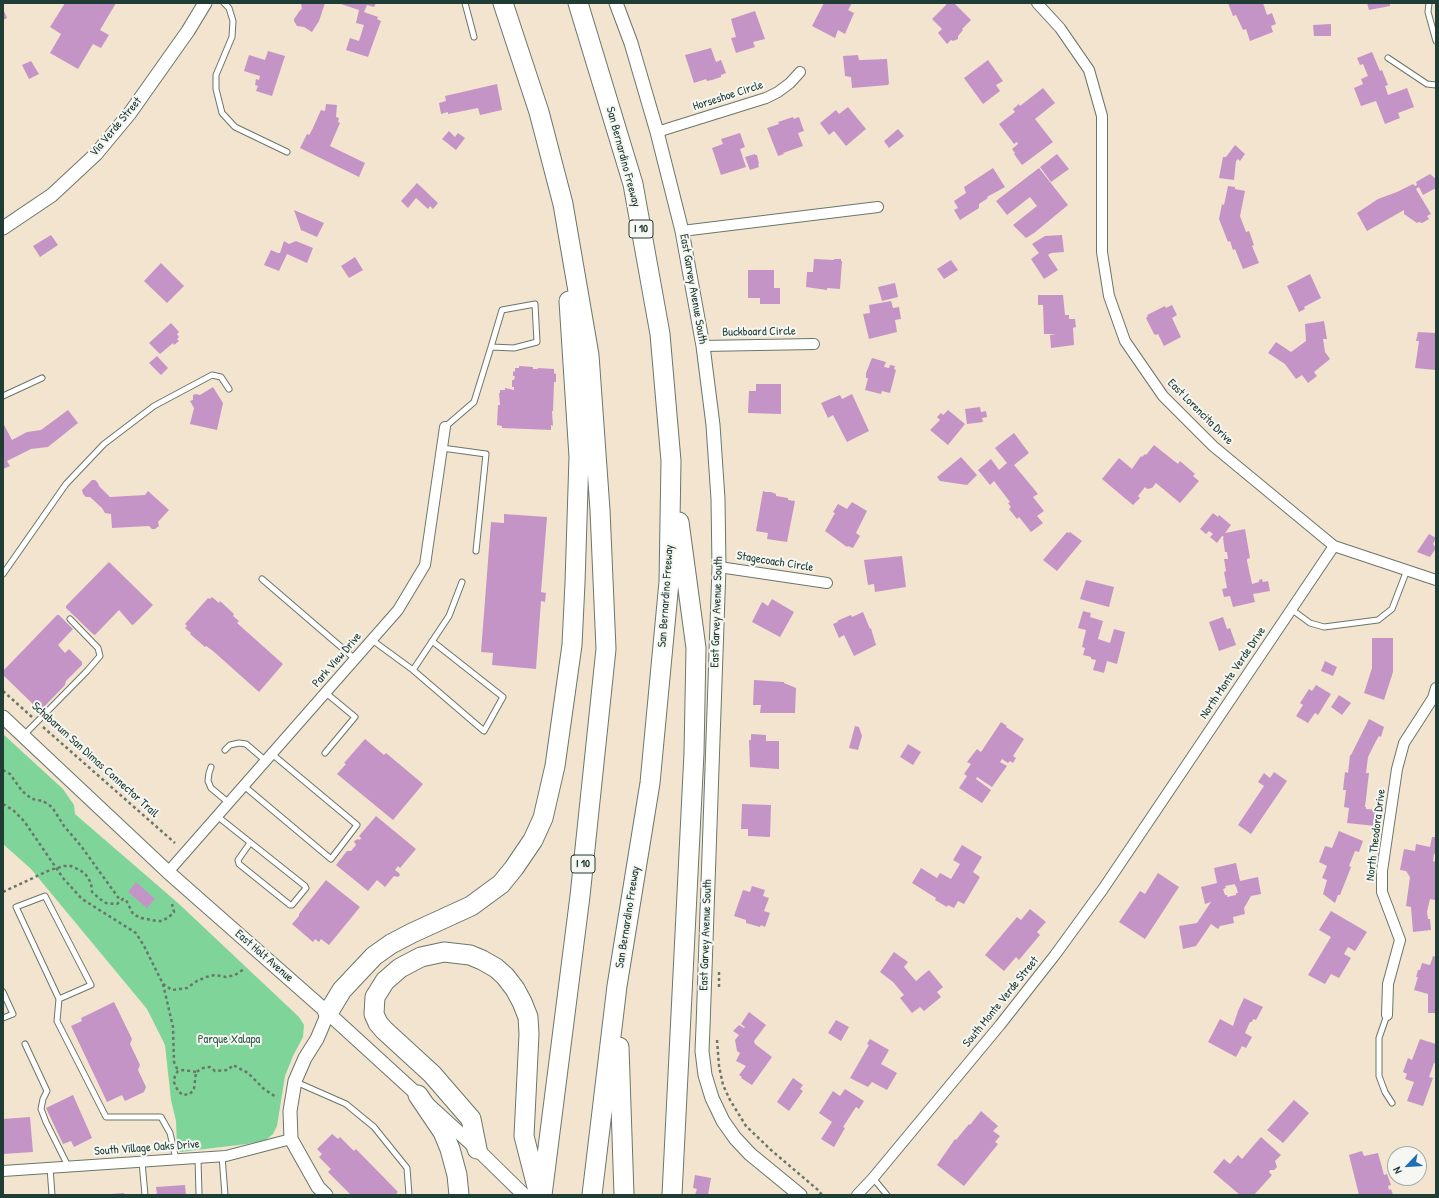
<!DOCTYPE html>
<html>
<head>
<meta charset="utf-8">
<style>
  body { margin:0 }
  #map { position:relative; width:1439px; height:1198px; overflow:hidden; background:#f3e4cf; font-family:"Patrick Hand",sans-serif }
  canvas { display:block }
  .frame { position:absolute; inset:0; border:4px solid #1f3d34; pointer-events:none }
  .north { position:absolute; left:1387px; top:1146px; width:40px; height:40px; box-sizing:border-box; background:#f6f6f2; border:1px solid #a0aca6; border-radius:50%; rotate:245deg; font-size:11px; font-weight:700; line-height:16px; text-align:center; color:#1f3d34 }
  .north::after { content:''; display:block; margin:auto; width:14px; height:18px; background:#1f6fb2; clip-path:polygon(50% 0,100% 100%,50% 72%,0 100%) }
</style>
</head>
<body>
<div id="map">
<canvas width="1439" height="1198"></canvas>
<div class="frame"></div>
<div class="north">N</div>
</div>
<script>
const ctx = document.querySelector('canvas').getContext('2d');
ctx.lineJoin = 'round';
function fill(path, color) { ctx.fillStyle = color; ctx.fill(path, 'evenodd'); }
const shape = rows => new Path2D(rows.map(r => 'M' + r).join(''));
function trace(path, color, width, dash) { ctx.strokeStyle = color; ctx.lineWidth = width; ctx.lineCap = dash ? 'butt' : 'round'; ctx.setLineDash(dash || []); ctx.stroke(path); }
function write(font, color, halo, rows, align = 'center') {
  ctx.font = font + ' "Patrick Hand",sans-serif'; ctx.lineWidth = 4; ctx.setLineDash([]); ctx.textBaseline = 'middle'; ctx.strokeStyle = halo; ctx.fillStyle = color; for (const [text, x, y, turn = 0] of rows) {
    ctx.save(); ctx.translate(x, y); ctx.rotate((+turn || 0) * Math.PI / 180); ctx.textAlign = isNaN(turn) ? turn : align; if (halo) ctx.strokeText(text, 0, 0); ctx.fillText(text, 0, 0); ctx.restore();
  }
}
fill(shape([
  [3,734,63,789,74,805,75,814,178,903,299,1017,304,1025,303,1037,293,1056,285,1076,277,1126,273,1134,266,1140,247,1144,180,1152,177,1149,176,1121,171,1100,165,1045,147,1009,31,869,3,844]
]), '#7fd599');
fill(shape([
  [65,3,116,3,100,30,109,35,101,48,93,44,78,69,50,53,61,34,50,27],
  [301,3,325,3,319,21,312,32,304,27,297,26,294,21,294,19,301,9,302,10],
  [338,3,361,4,361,3,376,3,374,7,367,5,364,12,378,17,377,19,381,21,368,57,346,50,350,38,359,41,364,25,356,23,359,10],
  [824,3,852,3,848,10,854,13,845,34,838,30,835,38,812,26],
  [946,3,954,3,971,20,962,29,963,30,958,36,958,39,953,41,951,40,947,44,938,33,942,29,932,19,946,5],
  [1228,3,1263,3,1267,15,1272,13,1276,24,1271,26,1273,32,1250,41,1246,29,1243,30,1236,15,1233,16],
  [1367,3,1393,3,1393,4,1390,4,1390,6,1369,10],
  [3,9,7,18,3,20],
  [755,11,765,39,753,42,755,47,736,53,731,38,736,37,731,19],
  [1331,24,1331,36,1314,36,1313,25],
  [711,48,716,62,721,60,726,73,721,75,721,77,712,80,707,81,706,79,694,83,685,55],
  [268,51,285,56,272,96,256,91,258,86,255,85,256,79,259,80,260,76,244,71,249,55,265,60],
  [1372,52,1380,71,1382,70,1388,85,1385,86,1388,95,1407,88,1414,107,1398,113,1400,118,1385,124,1376,101,1361,106,1354,88,1363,84,1361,79,1368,76,1363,64,1360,65,1357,58],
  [858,55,859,60,861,60,887,59,889,83,888,85,852,88,851,77,845,76,843,56],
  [988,60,1003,81,996,85,1000,91,983,104,964,78],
  [31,61,39,74,29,79,22,65],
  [497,84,502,110,480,115,478,108,448,114,448,112,441,114,439,103,446,101,445,96],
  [1043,88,1055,103,1035,119,1053,142,1022,165,1014,154,1015,153,1012,149,1018,144,1017,142,1014,144,999,124,1015,112,1013,109,1019,104,1020,106],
  [326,104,337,105,336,117,339,118,338,122,340,123,330,146,365,163,359,177,300,148,307,134,309,135,312,130,321,110,325,111],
  [848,107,866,129,846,146,834,131,829,135,820,123,836,110,839,114],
  [793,117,794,119,799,117,804,131,798,133,803,146,783,153,784,154,778,156,767,128,779,124,778,122],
  [898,129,904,136,889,148,884,141],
  [449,131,455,137,458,133,465,138,456,150,442,139],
  [740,133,745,147,740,149,746,167,721,175,712,148,723,144,721,139],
  [1235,145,1245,154,1240,161,1238,159,1236,161,1234,180,1219,178,1223,157,1226,157],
  [755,154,755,155,757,155,759,164,758,164,759,167,750,170,745,157],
  [1057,154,1069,169,1051,182,1040,167],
  [993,168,1005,187,987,197,988,198,979,204,979,208,960,220,954,210,958,208,954,201,966,193,964,187],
  [1039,168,1068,205,1034,233,1026,238,1013,225,1037,206,1030,197,1007,215,996,201],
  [1430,174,1436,179,1436,188,1423,195,1419,187,1416,189,1431,214,1427,216,1429,219,1422,223,1419,222,1417,223,1404,214,1404,210,1367,231,1357,213,1378,199,1397,192,1413,184,1415,186,1417,185,1416,182],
  [417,183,438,203,433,209,430,206,428,209,416,198,408,208,401,201],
  [1228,186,1235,187,1235,189,1245,191,1240,216,1246,232,1249,231,1254,245,1252,246,1259,263,1243,269,1235,249,1233,250,1230,241,1228,242,1219,219,1222,204,1224,205],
  [294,210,324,223,317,237,301,230],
  [51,235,58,245,40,257,33,246],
  [1062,235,1064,252,1051,253,1048,255,1058,270,1044,279,1031,259,1039,253,1032,244,1045,236],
  [284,241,289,244,296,241,313,248,307,263,287,254,279,271,264,265,271,250,278,253,280,253],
  [355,257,363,270,349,278,341,266],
  [814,259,834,260,834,259,841,259,841,261,842,261,840,289,827,288,827,290,806,287,807,272,813,272],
  [951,260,958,270,944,279,937,269],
  [161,263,184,286,167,303,144,281],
  [748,270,774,270,774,288,780,288,780,304,760,304,760,298,748,298],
  [1310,274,1321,298,1304,307,1305,309,1299,312,1287,286],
  [895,283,898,297,882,301,878,287],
  [1038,295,1063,295,1065,315,1069,315,1069,319,1075,319,1076,327,1073,328,1074,345,1051,348,1050,335,1056,334,1044,334,1043,305,1038,305],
  [891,301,893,308,899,307,901,319,895,320,897,332,869,339,863,314,870,313,869,305],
  [1172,305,1177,315,1172,318,1181,337,1164,346,1158,334,1156,335,1154,334,1146,318,1148,316,1147,315,1165,306,1166,308],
  [1324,321,1327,339,1323,339,1325,352,1330,359,1314,372,1317,376,1308,383,1302,375,1296,379,1285,364,1268,353,1276,342,1291,352,1306,341,1305,324],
  [171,323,179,332,177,334,179,337,177,339,179,341,174,345,173,343,160,354,149,343],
  [1418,332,1436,333,1436,370,1415,368,1419,341,1416,341],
  [157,356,168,368,161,375,149,363],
  [872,358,886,362,884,367,889,368,890,365,895,366,894,369,896,370,890,393,882,391,881,394,865,390,868,378,866,378,866,373],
  [519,366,533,367,533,369,538,369,538,368,554,369,554,373,556,374,556,382,554,382,553,411,552,411,553,426,551,425,551,430,502,428,502,426,497,425,498,405,500,405,499,393,500,393,500,390,505,390,505,388,514,390,514,387,512,387,512,380,514,380,515,376,513,376,513,371,515,372,515,368,519,368],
  [756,384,781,384,781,414,748,413,749,391,756,391],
  [213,387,223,403,217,430,190,424,194,408,190,401,193,400,193,395,196,394,200,395],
  [852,394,869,431,847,442,833,415,828,418,821,403,840,395,842,399],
  [980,407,981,412,986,411,987,417,982,418,983,422,967,424,965,409],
  [68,410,78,423,48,447,31,449,7,461,10,466,3,469,3,423,12,440,27,432,41,430],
  [948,410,965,424,948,445,930,430,940,420,937,417,941,413,943,415],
  [1014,433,1029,453,1014,465,1038,494,1033,497,1044,511,1037,516,1043,523,1031,532,1019,517,1017,519,1009,509,1011,507,1008,503,1010,502,994,481,990,485,978,470,991,459,999,470,1007,463,995,448],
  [1154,445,1178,464,1180,461,1195,474,1193,476,1199,481,1180,503,1156,483,1152,488,1147,489,1145,487,1138,496,1140,498,1133,505,1102,479,1119,458,1132,469,1141,456,1142,457,1145,454,1146,455],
  [961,457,977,475,967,485,940,481,937,477],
  [92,480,95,480,98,483,99,486,110,497,145,495,148,491,169,510,158,522,159,526,155,529,152,529,149,526,112,528,111,514,105,513,102,508,90,497,86,497,83,494,82,490],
  [763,491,765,491,764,492,771,492,776,494,776,496,788,498,788,500,795,501,787,542,767,539,768,533,756,531],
  [852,502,867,511,856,533,860,536,853,548,848,546,847,547,825,531,835,513,833,512,838,504,847,509],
  [1213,513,1218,517,1219,515,1231,525,1225,533,1245,529,1250,558,1247,559,1247,561,1252,584,1259,582,1259,580,1262,579,1263,582,1268,581,1270,591,1253,594,1255,602,1233,607,1230,596,1224,597,1222,589,1227,588,1224,572,1226,571,1224,559,1228,559,1227,552,1225,552,1223,538,1224,537,1222,536,1217,543,1210,537,1213,534,1209,531,1206,534,1200,529],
  [504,514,547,517,541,592,546,593,545,602,541,601,536,669,492,665,493,653,481,652,491,522,504,523],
  [1067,532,1069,533,1070,532,1082,541,1057,571,1043,560],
  [1429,534,1436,538,1433,544,1436,548,1430,557,1417,552],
  [902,556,906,587,875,592,874,584,868,585,864,560],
  [109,562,153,605,134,624,132,625,119,610,95,635,93,634,66,608,66,606],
  [1086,580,1114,587,1109,607,1080,599],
  [212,597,219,603,220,601,234,614,233,616,239,621,237,623,283,664,259,692,213,651,206,646,205,647,190,634,191,633,185,628,187,626,185,624,208,598,210,599],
  [772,599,794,612,780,637,752,622,762,602,768,606],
  [1083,611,1091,613,1090,617,1103,621,1098,639,1110,643,1114,629,1125,632,1117,664,1107,661,1104,673,1093,670,1096,660,1091,659,1091,657,1083,655,1085,648,1082,647,1086,630,1078,628],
  [863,612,870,629,871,628,872,632,876,645,854,656,844,635,839,638,833,624,838,622,837,621,846,617,851,615,852,617],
  [57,615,59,615,73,629,58,645,65,653,69,649,82,662,82,665,66,681,65,685,41,710,39,710,3,675,3,671],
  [1223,617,1227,629,1230,628,1236,645,1219,651,1209,622],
  [1372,638,1393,638,1393,672,1384,700,1364,693,1372,668],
  [1325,661,1337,667,1333,676,1321,671],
  [754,680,784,682,784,683,796,688,795,713,760,713,761,705,753,705],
  [1316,685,1331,694,1318,715,1315,713,1308,723,1296,716,1303,705,1300,703,1309,689,1312,691],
  [1339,695,1351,703,1342,715,1331,707],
  [1369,719,1384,727,1381,737,1379,736,1376,741,1368,757,1366,773,1369,773,1365,807,1366,807,1366,809,1378,810,1376,826,1347,823,1349,808,1344,807,1346,790,1343,790,1345,772,1348,773,1350,755,1351,755],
  [1001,722,1007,726,1006,727,1024,739,1013,756,1016,758,1013,763,1010,761,1008,763,1002,759,1000,762,1007,766,992,787,977,777,976,779,991,790,982,803,959,788,967,776,964,774,971,764,967,762,977,749,981,752],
  [855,726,859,727,862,736,858,750,849,748],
  [751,734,766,735,766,741,779,741,779,769,750,767,749,740,751,740],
  [365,739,384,755,386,753,423,784,393,820,337,774,346,764,344,763],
  [908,744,921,752,913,765,900,757],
  [1274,772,1287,781,1251,834,1238,825,1264,786,1258,782,1264,773,1270,778],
  [742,804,771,805,770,837,748,836,748,829,741,829],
  [376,816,416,849,400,868,398,866,395,870,399,873,400,875,398,877,394,876,385,887,377,880,368,891,336,865,347,851,351,851,356,845,354,841,358,839,360,840,361,838,359,836],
  [1339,831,1363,841,1359,852,1355,851,1349,866,1351,867,1340,895,1338,895,1335,903,1323,894,1327,880,1322,878,1327,866,1319,862,1325,846,1332,848],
  [1432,837,1436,837,1436,854,1434,854,1433,861,1436,862,1436,896,1435,900,1430,899,1427,912,1428,919,1430,919,1431,930,1413,932,1411,907,1406,906,1410,877,1406,871,1400,870,1404,849,1415,851,1416,844,1430,847],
  [962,845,982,857,973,872,980,877,964,904,958,901,954,908,948,905,947,907,935,900,936,898,912,883,921,868,937,878,940,873,951,879,960,864,953,860],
  [1236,863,1240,881,1258,877,1261,894,1251,896,1244,908,1245,914,1233,917,1234,923,1220,926,1218,929,1211,924,1196,946,1183,949,1179,926,1197,923,1211,902,1205,904,1201,887,1217,883,1214,868],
  [1235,884,1235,886,1236,886,1238,893,1236,893,1236,895,1227,897,1227,895,1225,895,1223,889,1226,888,1225,886],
  [1158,873,1179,887,1145,939,1119,922,1140,891,1145,894],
  [326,880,360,907,329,945,321,939,319,942,315,939,313,942,292,924,299,916,299,914],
  [136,882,155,899,147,908,128,892],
  [752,886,765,890,763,896,769,898,764,911,770,913,765,927,761,925,760,927,746,923,746,920,734,916,743,890,750,892],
  [1030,909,1046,922,1037,932,1040,935,1019,960,1016,957,1004,971,985,955,1017,917,1021,920],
  [1331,911,1367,932,1355,951,1348,947,1344,954,1351,958,1339,978,1331,974,1325,984,1308,975,1331,937,1319,930],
  [894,952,908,962,904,967,916,981,929,970,943,987,937,992,941,997,924,1011,920,1007,912,1013,900,998,904,995,893,982,880,972],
  [1433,956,1436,957,1436,1013,1428,1013,1428,994,1414,990,1418,977,1416,977,1418,970,1420,970,1422,963,1430,965],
  [1244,998,1263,1007,1256,1020,1253,1019,1252,1022,1250,1022,1245,1033,1252,1037,1246,1048,1242,1046,1236,1057,1208,1042,1220,1019,1233,1026,1238,1011],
  [114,1002,132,1039,130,1044,140,1065,138,1070,146,1087,144,1092,125,1101,122,1095,107,1102,71,1026,82,1021,81,1018],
  [749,1012,766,1025,754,1041,755,1044,772,1057,752,1085,741,1078,742,1077,739,1075,746,1066,736,1061,740,1053,737,1051,735,1040,739,1035,733,1031,739,1025,744,1028,745,1027,741,1024],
  [836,1020,849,1027,841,1041,828,1033],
  [870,1039,889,1050,881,1064,897,1073,887,1090,872,1082,868,1087,850,1078,869,1045,867,1044],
  [1420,1039,1436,1044,1436,1064,1434,1063,1429,1077,1433,1078,1423,1106,1407,1101,1414,1082,1405,1079,1407,1074,1403,1072,1408,1058,1412,1060],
  [793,1078,803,1085,800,1089,803,1091,789,1111,777,1102],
  [845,1089,864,1101,859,1109,856,1107,843,1127,845,1128,834,1147,821,1139,832,1122,819,1113,833,1091,840,1096],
  [73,1095,92,1138,74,1147,71,1141,63,1144,46,1108],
  [1294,1100,1309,1113,1283,1143,1267,1130],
  [981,1111,998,1126,993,1131,1000,1136,995,1142,998,1144,964,1186,937,1165,955,1139,956,1140,969,1124,970,1125],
  [30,1117,33,1152,3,1154,3,1119],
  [332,1134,338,1139,340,1137,354,1151,356,1149,398,1192,395,1195,351,1195,328,1172,331,1169,319,1157,322,1154,317,1149],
  [1261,1137,1281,1155,1275,1161,1277,1167,1274,1170,1270,1170,1269,1172,1272,1175,1254,1195,1240,1195,1213,1172,1224,1159,1230,1164,1238,1155,1242,1159],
  [1362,1151,1364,1156,1378,1153,1384,1175,1387,1174,1391,1185,1388,1186,1389,1190,1391,1189,1393,1195,1359,1195,1349,1155],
  [695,1175,711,1178,708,1195,695,1195,697,1189,693,1188],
  [185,1185,186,1195,157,1195,156,1187],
  [124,1193,124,1195,111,1195,111,1194]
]), '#c494c7');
const service = shape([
  [224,3,229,8,233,21,232,37,216,75,216,89,222,113,235,127,287,152],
  [465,3,474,37],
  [1429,3,1428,12,1436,41],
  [1388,58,1427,84,1436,85],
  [3,396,42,378],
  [445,427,474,402,491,347,502,310,535,304,537,342,514,348,491,347],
  [442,448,486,454,476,551],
  [3,574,66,484,104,444,154,406,212,375,221,377,229,389],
  [262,579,355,659],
  [1291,609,1310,623,1324,627,1378,620,1392,609,1407,570],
  [372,640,413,670],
  [432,641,503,697,484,731,413,670,449,616,462,582],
  [24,735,87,671,100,656,98,648,70,619],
  [225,750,230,745,239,743,246,744,266,761],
  [325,753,355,717,326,693],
  [211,767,209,773,208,781,211,788,229,803],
  [244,786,331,859,357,825,272,754],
  [217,816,305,886,306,888,292,905,290,905,239,864,238,860,250,843],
  [3,992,13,1014,3,1018],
  [59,999,91,985,45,896,16,907,59,999,57,1021,106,1117,161,1117,170,1133,176,1159],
  [1387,1015,1379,1038,1379,1076,1385,1092,1392,1103],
  [25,1044,47,1091,43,1099,41,1109,46,1122,68,1166],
  [296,1082,346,1104,374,1127,407,1168,409,1195],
  [222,1156,225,1195],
  [198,1158,199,1195],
  [142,1162,145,1195],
  [50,1168,52,1195],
  [873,1178,887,1195]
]);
const minor = shape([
  [1037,3,1060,28,1089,70,1102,116,1102,252,1109,296,1125,341,1163,396,1213,446,1334,546,1436,580],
  [657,132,766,98,778,92,790,83,800,72],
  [682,231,878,207],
  [703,346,814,344],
  [719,567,827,583],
  [168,872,398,610,425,565,445,427],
  [1387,1015,1388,984,1400,940,1382,892,1382,871,1397,769,1404,743,1433,698,1436,688],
  [3,1171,226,1156,291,1139],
  [857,1195,873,1178,1000,1025,1055,955,1103,889,1334,546]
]);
const tertiary = shape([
  [616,3,631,43,657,132,682,231,703,346,713,425,718,499,719,567,703,1027,702,1051,705,1075,712,1098,723,1121,735,1138,750,1154,800,1195],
  [3,228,52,195,96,154,130,113,188,31,205,3],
  [3,717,168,872,328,1013,477,1149,524,1195],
  [326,1195,318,1187,291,1139,290,1111,295,1081,305,1058,317,1039,328,1013]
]);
const motorway = shape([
  [503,3,539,112,563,204,589,355,600,510,606,649,580,896,542,1195],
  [578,3,633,184,660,334,671,461,669,582,650,783,617,986,592,1195],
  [328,1013,342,990,374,956,391,944,412,933,471,906,501,884,514,868,533,840,543,818,555,766,572,645,575,583,579,457,569,301],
  [619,1047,624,1195],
  [418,1095,443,1132,450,1149,457,1175,459,1195],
  [477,1149,471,1119,432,1074,384,1030,378,1023,374,1014,375,997,385,981,400,968,421,957,444,952,470,955,482,960,496,968,505,976,515,989,522,1002,528,1017,529,1034,524,1136,538,1191],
  [672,1195,694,753,696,648,679,522]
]);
trace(service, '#69776a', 7);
trace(minor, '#69776a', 12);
trace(tertiary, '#69776a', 15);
trace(motorway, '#69776a', 21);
trace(shape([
  [3,691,32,717],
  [43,727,175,843],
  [3,770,10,774,22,791,32,799,43,801,52,807,64,826,81,846,120,900],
  [3,804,13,810,24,821,63,878,82,899,136,933,144,946,163,984,172,990,187,988,197,981,206,977,215,975,226,977,235,975,244,969],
  [3,892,50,870,64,866,71,866,80,870,86,875,91,883,92,892,100,899,106,903,117,904,123,899,126,900,133,914,141,918,157,921,162,921,169,917,174,912,172,904],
  [163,984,173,1027,174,1062,178,1071],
  [719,987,719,972],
  [717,1040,719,1066,723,1085,730,1100,746,1126,771,1150,818,1190,822,1195],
  [196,1072,183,1070,178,1071,175,1075,174,1082,178,1091,183,1095,190,1094,194,1089,196,1072,203,1068,210,1067,215,1071,228,1070,233,1065,248,1073,264,1089,276,1097]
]), '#69776a', 2.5, [3, 3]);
trace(service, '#fff', 5);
trace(minor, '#fff', 10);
trace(tertiary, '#fff', 13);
trace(motorway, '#fff', 19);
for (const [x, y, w] of [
  [641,229,24],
  [583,864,24]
]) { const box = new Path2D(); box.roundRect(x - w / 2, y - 9, w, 18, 3); ctx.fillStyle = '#f6f6f2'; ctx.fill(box); trace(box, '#1f3d34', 1); }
write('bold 11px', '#1f3d34', null, [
  ["I 10",641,229],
  ["I 10",583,864]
]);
write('12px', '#1f3d34', '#f6f6f2', [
  ["Horseshoe Circle",728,96,-18],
  ["Via Verde Street",116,127,-50],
  ["San Bernardino Freeway",623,157,75],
  ["East Garvey Avenue South",693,289,80],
  ["Buckboard Circle",759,332,-1],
  ["East Lorencita Drive",1200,412,45],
  ["Stagecoach Circle",775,562,9],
  ["San Bernardino Freeway",666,596,-86],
  ["East Garvey Avenue South",717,612,-88],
  ["Park View Drive",337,660,-49],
  ["North Monte Verde Drive",1233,673,-56],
  ["Schabarum San Dimas Connector Trail",95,760,42],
  ["North Theodora Drive",1376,835,-83],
  ["San Bernardino Freeway",628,917,-81],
  ["East Garvey Avenue South",706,935,-88],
  ["East Holt Avenue",264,956,41],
  ["South Monte Verde Street",1001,1002,-51],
  ["South Village Oaks Drive",147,1148,-4]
]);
write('12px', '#325b48', '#f6f6f2', [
  ["Parque Xalapa",229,1040]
]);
</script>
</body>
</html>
